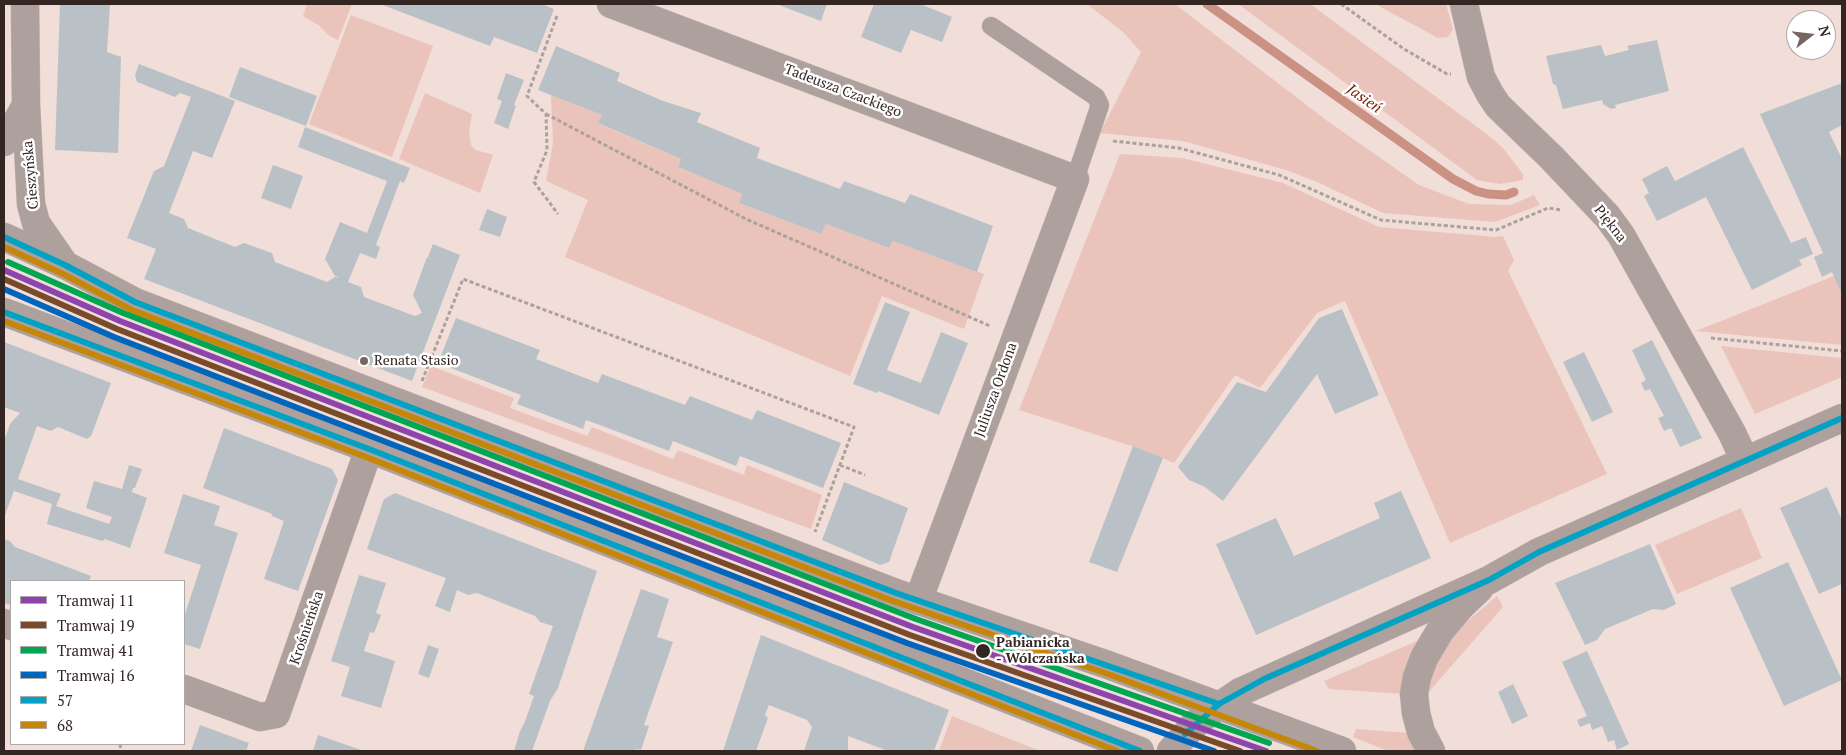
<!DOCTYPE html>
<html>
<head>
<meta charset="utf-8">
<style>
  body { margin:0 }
  #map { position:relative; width:1846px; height:755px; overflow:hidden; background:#f1ded9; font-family:"PT Serif",serif }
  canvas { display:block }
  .frame { position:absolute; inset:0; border:5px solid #322522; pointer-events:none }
  .legend { position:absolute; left:10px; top:580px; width:175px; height:165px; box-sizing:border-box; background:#fff; border:1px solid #ada8a7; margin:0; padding:6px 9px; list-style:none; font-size:15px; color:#322522 }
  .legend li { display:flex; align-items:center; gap:10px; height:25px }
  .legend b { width:25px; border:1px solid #ada8a7 }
  .north { position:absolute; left:1786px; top:10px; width:50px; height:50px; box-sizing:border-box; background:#fff; border:1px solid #ada8a7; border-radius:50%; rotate:74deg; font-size:14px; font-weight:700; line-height:20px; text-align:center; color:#322522 }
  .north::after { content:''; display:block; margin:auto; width:18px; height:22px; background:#756662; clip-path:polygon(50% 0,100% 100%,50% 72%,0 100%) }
</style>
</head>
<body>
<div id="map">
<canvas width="1846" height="755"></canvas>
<div class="frame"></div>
<ul class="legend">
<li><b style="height:6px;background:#8e44ad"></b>Tramwaj 11</li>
<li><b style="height:6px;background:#7a4b2a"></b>Tramwaj 19</li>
<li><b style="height:6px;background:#00a651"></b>Tramwaj 41</li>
<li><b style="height:6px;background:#0065bd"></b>Tramwaj 16</li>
<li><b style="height:6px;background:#02a2c5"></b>57</li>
<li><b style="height:6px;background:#c68608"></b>68</li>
</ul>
<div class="north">N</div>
</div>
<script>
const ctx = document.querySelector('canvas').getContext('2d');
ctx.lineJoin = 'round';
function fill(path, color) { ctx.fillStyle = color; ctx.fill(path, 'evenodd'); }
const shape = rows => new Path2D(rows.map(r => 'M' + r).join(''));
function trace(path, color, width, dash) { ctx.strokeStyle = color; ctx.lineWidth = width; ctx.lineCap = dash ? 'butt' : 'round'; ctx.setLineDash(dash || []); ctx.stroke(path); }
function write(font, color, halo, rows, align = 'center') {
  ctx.font = font + ' "PT Serif",serif'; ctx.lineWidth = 5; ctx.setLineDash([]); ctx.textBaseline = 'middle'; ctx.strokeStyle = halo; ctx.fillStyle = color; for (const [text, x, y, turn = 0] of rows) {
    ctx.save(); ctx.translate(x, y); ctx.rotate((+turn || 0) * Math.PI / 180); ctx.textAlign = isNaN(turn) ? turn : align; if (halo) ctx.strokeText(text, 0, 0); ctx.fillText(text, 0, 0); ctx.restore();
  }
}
fill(shape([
  [307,4,352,4,338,40,328,35,320,26,303,16],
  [1087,4,1175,4,1326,120,1419,185,1469,204,1511,205,1534,195,1540,205,1495,222,1383,213,1317,182,1286,170,1183,141,1100,133,1141,52,1123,32],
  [1238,4,1310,4,1488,135,1503,148,1523,174,1523,180,1500,184,1477,180],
  [1375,4,1446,4,1453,29,1448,37,1438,38],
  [351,15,433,46,392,157,309,124],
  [425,93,472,114,469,133,471,145,476,150,493,155,480,193,399,159],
  [551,95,602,115,599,124,681,159,678,167,742,194,739,203,821,234,826,224,889,248,893,241,984,274,964,329,882,296,850,376,565,257,588,200,546,181,553,143],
  [1120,154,1182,158,1283,183,1379,227,1496,237,1503,236,1514,260,1508,271,1607,474,1450,543,1345,301,1317,313,1260,388,1235,375,1174,463,1138,448,1019,410],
  [1834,276,1842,295,1842,345,1696,331],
  [1721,346,1842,358,1842,377,1755,414],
  [431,366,514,398,510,408,587,436,592,427,673,459,678,450,744,475,747,465,822,495,811,529,422,387],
  [1741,508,1762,558,1677,594,1655,545],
  [1497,596,1503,607,1427,694,1433,670,1443,648,1457,630],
  [1424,638,1403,694,1329,689,1324,681],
  [952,716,1040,751,939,751],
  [1356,729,1409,733,1419,751,1388,751,1353,737]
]), '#eac4ba');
trace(shape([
  [1207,4,1453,179,1476,191,1488,194,1506,195,1514,192]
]), '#cb9284', 9);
fill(shape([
  [60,4,110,4,107,52,121,57,118,153,55,150],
  [380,4,542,4,554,9,537,53,494,37,490,46],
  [776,4,827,4,821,21],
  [874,4,920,4,952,17,942,42,911,30,901,53,861,37],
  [1657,40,1669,91,1615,105,1616,108,1611,109,1603,104,1602,100,1563,109,1556,85,1553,84,1546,56,1601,45,1605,56,1629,50,1627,46],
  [556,46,620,73,617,81,663,101,701,113,697,122,760,148,757,158,840,189,844,181,905,203,910,194,993,226,977,272,893,241,889,248,826,224,821,234,739,203,742,194,678,167,681,159,598,123,602,115,538,90],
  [139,64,235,101,212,158,193,151,169,213,184,219,188,228,235,247,244,243,272,253,275,262,327,282,335,277,340,278,335,276,325,259,340,222,367,233,387,181,298,147,305,127,410,168,404,183,400,181,376,245,380,247,376,259,360,253,348,282,361,287,364,297,415,316,422,313,413,295,427,257,438,261,428,257,433,244,460,255,412,381,144,279,156,249,127,238,154,171,164,166,191,97,180,93,175,97,137,82,135,75],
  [240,67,317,96,306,126,229,97],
  [506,73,524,80,514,105,516,106,508,129,494,123,502,101,497,99],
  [1842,83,1842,125,1829,132,1842,159,1842,295,1832,272,1822,277,1814,257,1823,253,1760,114],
  [1743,147,1791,243,1806,237,1813,254,1799,260,1802,265,1752,290,1706,197,1657,221,1644,196,1649,193,1642,179,1667,166,1675,181],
  [273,165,303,176,291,209,261,198],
  [487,209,507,217,500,237,479,230],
  [885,302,910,312,887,370,921,383,941,332,968,343,939,415,878,391,877,393,853,384],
  [1342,309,1379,395,1335,414,1317,374,1223,501,1205,487,1189,480,1178,467,1237,382,1266,392,1319,318],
  [456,318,540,350,536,359,598,383,602,374,685,405,690,396,752,420,757,410,841,443,823,488,740,456,736,466,673,441,669,451,586,420,583,429,517,404,521,395,438,363],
  [1652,340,1702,438,1680,447,1671,428,1664,431,1658,418,1664,416,1650,389,1645,391,1641,383,1646,380,1632,350],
  [4,342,111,383,91,436,87,439,58,427,51,431,37,426,18,479,61,494,56,506,109,524,112,517,86,508,94,481,122,489,129,465,142,469,135,488,133,488,132,492,147,498,130,548,105,539,102,541,47,524,52,504,14,491,4,518,4,437,5,438,10,424,20,413,4,407],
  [1584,352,1613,412,1592,422,1563,362],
  [224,428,332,469,338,480,298,591,264,579,284,521,272,516,272,514,203,488],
  [1133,446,1163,458,1117,572,1089,562],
  [844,482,908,508,889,562,880,565,822,540],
  [1827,487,1842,520,1842,584,1819,594,1780,508],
  [1401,491,1431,558,1256,635,1216,544,1276,518,1294,556,1380,518,1374,503],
  [395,493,597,571,558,688,550,701,532,751,514,751,520,731,524,724,534,696,529,694,553,626,540,622,535,616,477,593,468,595,457,590,450,612,435,606,446,578,367,549,384,499],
  [183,494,220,506,214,525,238,533,200,649,184,644,184,617,201,565,164,553],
  [4,539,10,541,15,547,91,576,89,581,11,581,11,605,4,603],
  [1650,544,1676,604,1664,610,1653,609,1605,629,1597,640,1585,645,1555,583],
  [1788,562,1842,680,1784,706,1730,588],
  [359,575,386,583,376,613,381,615,374,633,370,632,364,651,395,661,381,708,341,696,350,667,331,661],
  [641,589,669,599,657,637,673,642,644,725,649,726,641,750,636,749,635,751,583,751],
  [761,635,949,710,934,751,888,751,848,736,848,751,804,751,812,727,807,720,769,705,765,715,768,718,756,751,723,751],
  [428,645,439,649,429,678,418,674],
  [1587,651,1629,744,1617,750,1614,740,1608,742,1602,726,1592,730,1590,723,1580,727,1577,720,1587,716,1562,662],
  [1513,684,1528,716,1512,724,1498,692],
  [200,725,249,743,246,751,191,751],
  [318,735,364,751,313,751]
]), '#bac1c6');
const service = shape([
  [991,26,1096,97,1100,105,1075,179]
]);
const minor = shape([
  [25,4,26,105,31,204,36,223,65,265],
  [611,4,1075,179,918,601],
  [1464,4,1481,77,1490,94,1498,106,1551,157,1607,216,1621,235,1732,433,1745,461],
  [4,142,8,137,26,105],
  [4,623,11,626],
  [184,689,260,717,276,714,369,449]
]);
const tertiary = shape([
  [4,237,65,265,135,302,896,593,1108,665,1342,751],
  [4,312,369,449,1140,751],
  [1171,751,1193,726,1206,715,1240,692,1489,580,1539,552,1842,418],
  [1431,751,1421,732,1416,713,1414,694,1417,677,1424,658,1440,631,1462,605,1479,589]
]);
trace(service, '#c9bab6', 19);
trace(minor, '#c9bab6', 29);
trace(tertiary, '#c9bab6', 29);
trace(shape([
  [1341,4,1404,49,1447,74,1451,74],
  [557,16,527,96,546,114,547,150,534,182,558,214],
  [546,114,746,219,990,326],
  [1113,141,1179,148,1279,175,1381,220,1496,230,1548,208,1561,210],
  [1711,338,1842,351],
  [422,381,463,279,854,427,815,532],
  [840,465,865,475],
  [120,744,121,751]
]), '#ada09d', 3, [4, 2.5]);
trace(service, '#aea09d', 18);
trace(minor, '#aea09d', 28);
trace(tertiary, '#aea09d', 28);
trace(shape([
  [4,237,65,265,135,302,896,593,1219,704],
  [4,312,369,449,1140,751],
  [1185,734,1219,704,1264,679,1489,580,1539,552,1842,418]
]), '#02a2c5', 6);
trace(shape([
  [4,247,61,273,132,310,893,601,1105,673,1317,751],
  [4,321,366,457,1117,751]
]), '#c68608', 6);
trace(shape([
  [4,270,120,321,913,627,1266,751]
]), '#8e44ad', 6);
trace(shape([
  [4,279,117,329,910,635,1240,751]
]), '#7a4b2a', 6);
trace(shape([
  [8,262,123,313,916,619,1269,743]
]), '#00a651', 6);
trace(shape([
  [4,289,114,337,907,643,1214,751]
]), '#0065bd', 6);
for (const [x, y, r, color] of [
  [364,361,5,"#756662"],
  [983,651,8,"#322522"]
]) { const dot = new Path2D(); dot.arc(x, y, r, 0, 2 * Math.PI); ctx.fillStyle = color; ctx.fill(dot); trace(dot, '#fff', 2); }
write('14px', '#322522', '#fff', [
  ["Tadeusza Czackiego",843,91,21],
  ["Cieszyńska",31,175,-95],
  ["Piękna",1610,224,52],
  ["Juliusza Ordona",996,390,-70],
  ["Krośnieńska",307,628,-71]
]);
write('14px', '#322522', '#fff', [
  ["Renata Stasio",374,361]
], 'left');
write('bold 14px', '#322522', '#fff', [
  ["Pabianicka",996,643],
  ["- Wólczańska",996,659]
], 'left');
write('italic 15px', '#771d05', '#fff', [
  ["Jasień",1364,99,35]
]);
</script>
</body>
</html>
